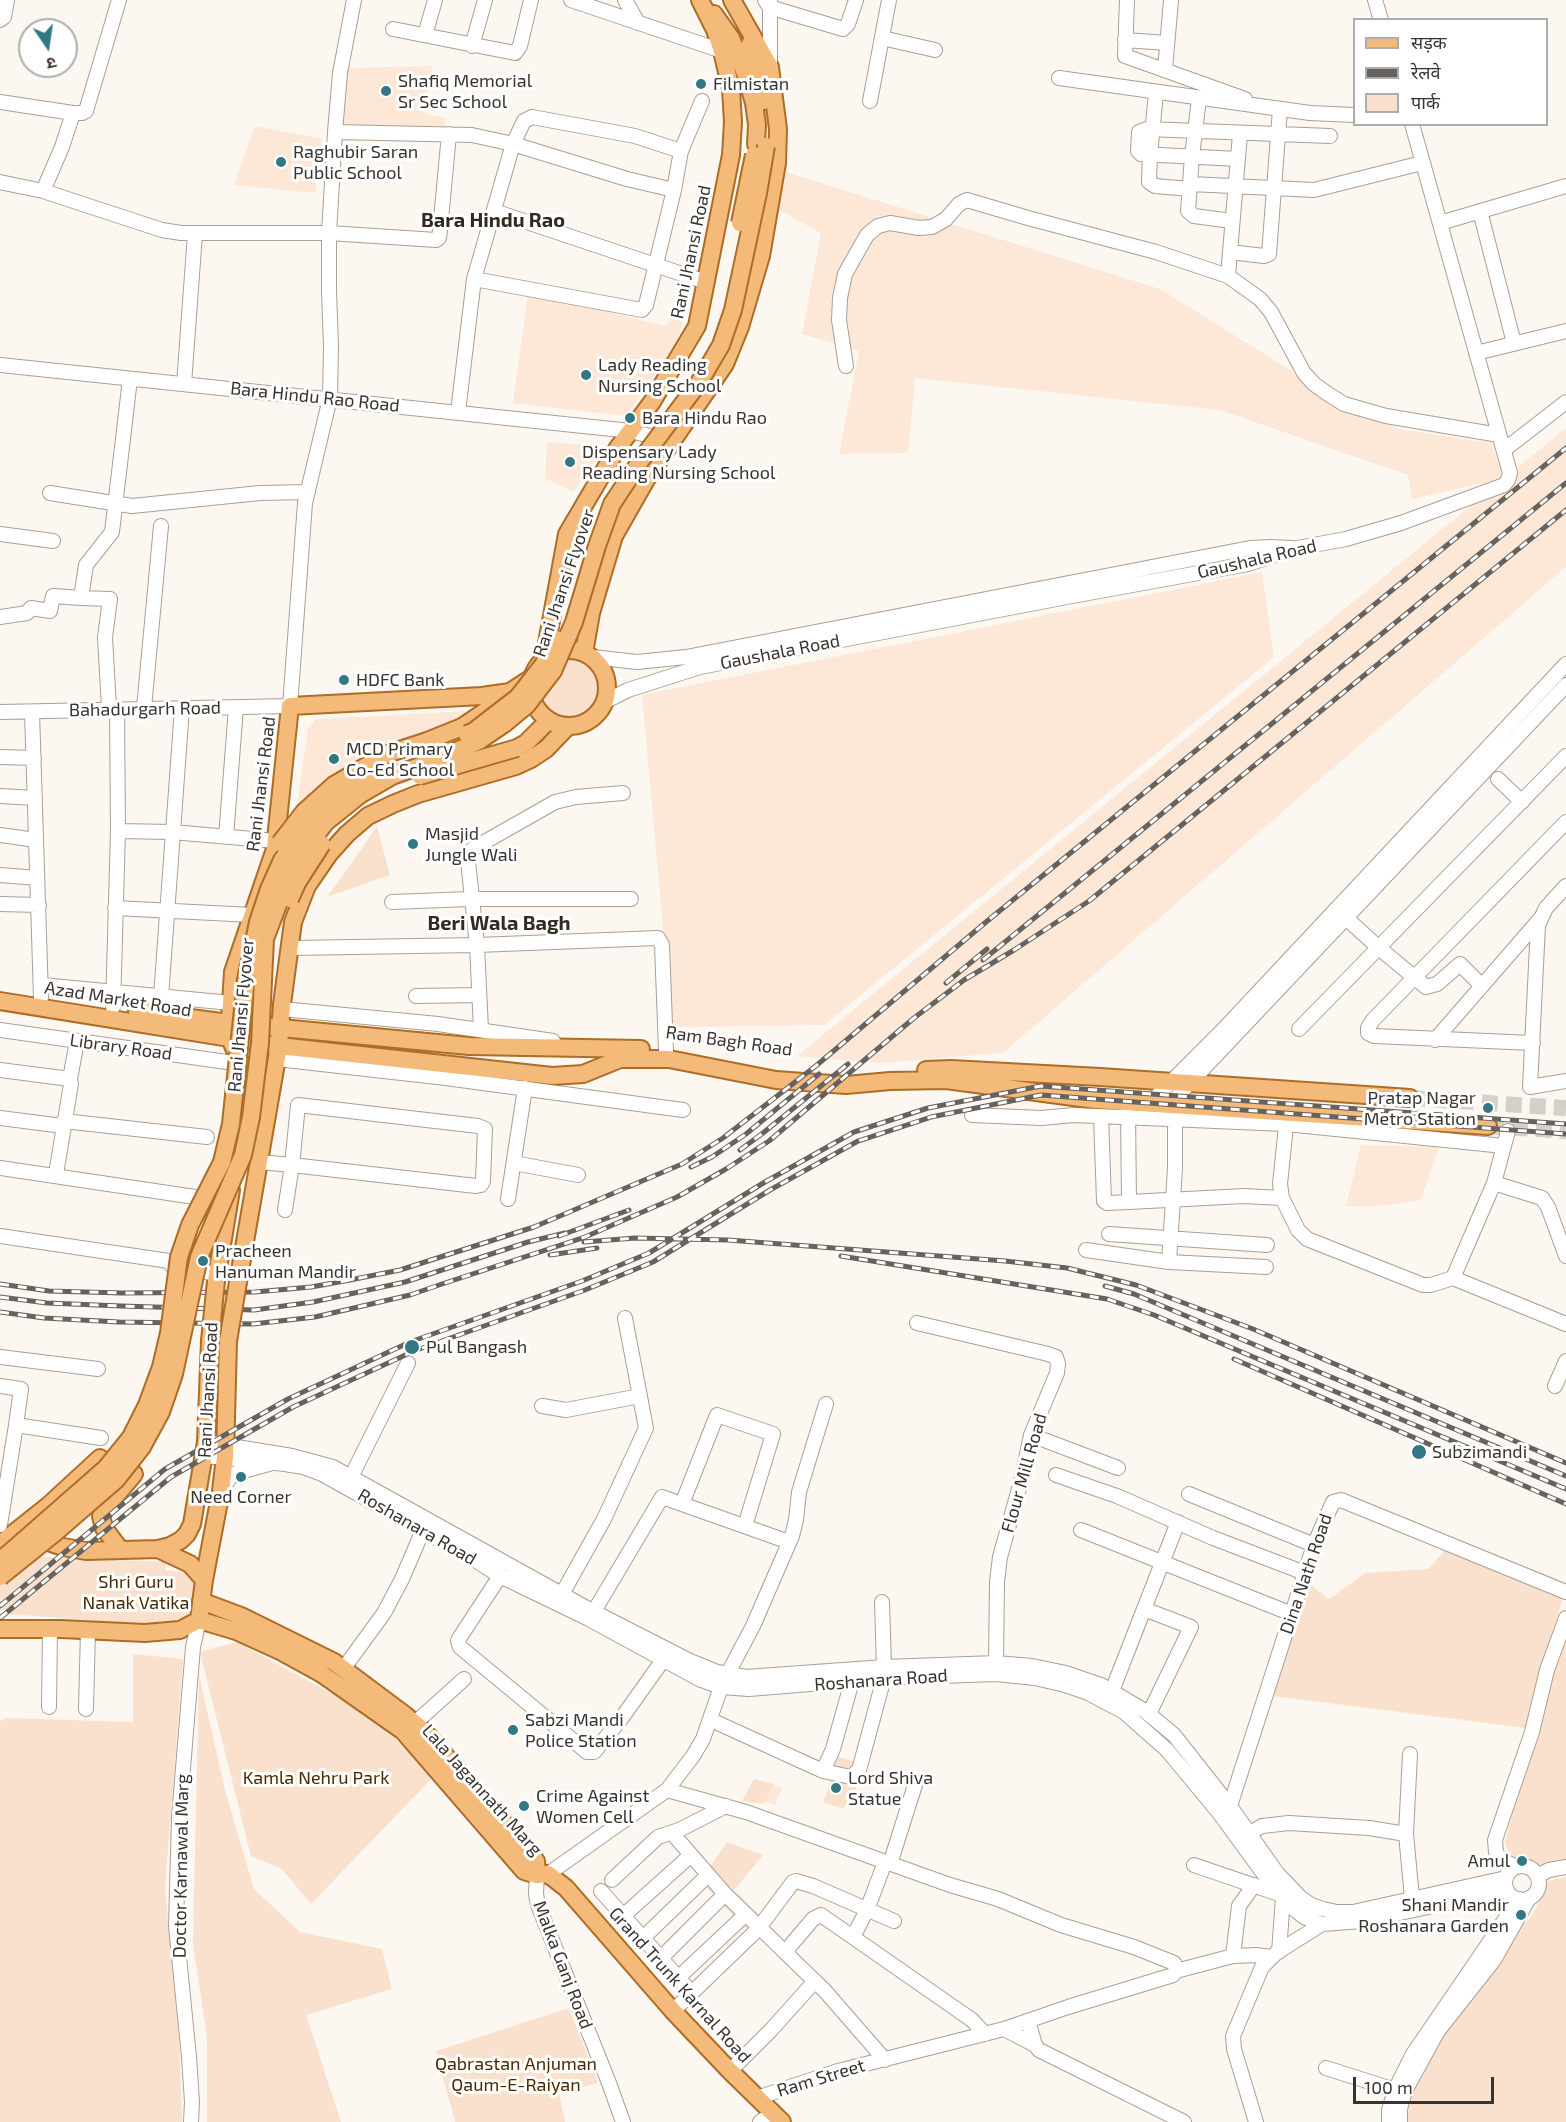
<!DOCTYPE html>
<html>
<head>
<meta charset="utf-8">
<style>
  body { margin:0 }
  #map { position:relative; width:1566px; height:2122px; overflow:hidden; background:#fdf7f2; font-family:"Exo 2","Noto Sans Devanagari",sans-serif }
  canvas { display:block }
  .legend { position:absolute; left:1353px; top:18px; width:195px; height:108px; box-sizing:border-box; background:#fff; border:2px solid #afadab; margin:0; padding:8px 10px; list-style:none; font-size:18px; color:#38332e }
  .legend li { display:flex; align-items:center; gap:12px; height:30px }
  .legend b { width:30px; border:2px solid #afadab }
  .north { position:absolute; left:18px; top:18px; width:60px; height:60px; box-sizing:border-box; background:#fff; border:2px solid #afadab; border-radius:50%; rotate:167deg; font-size:16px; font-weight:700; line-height:24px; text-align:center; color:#38332e }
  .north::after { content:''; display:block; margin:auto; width:21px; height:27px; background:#327784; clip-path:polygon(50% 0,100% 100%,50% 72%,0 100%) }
  .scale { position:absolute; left:1353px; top:2077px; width:141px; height:27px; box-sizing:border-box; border:3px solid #38332e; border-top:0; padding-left:8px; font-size:18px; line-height:21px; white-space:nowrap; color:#38332e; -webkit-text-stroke:4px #fff; paint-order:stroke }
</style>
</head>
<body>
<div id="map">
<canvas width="1566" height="2122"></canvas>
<ul class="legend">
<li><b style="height:8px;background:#f4ba7a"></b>सड़क</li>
<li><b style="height:8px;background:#67625d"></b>रेलवे</li>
<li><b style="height:16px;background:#f9e1cd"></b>पार्क</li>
</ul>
<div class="north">उ</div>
<div class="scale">100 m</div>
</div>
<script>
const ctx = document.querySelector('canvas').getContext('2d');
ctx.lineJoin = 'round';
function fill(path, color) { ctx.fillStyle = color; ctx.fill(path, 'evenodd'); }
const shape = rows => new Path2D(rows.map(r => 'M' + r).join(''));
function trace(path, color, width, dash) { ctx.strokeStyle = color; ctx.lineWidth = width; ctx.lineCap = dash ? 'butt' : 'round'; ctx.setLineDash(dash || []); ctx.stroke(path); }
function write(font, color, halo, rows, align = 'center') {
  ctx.font = font + ' "Exo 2",sans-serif'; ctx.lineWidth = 6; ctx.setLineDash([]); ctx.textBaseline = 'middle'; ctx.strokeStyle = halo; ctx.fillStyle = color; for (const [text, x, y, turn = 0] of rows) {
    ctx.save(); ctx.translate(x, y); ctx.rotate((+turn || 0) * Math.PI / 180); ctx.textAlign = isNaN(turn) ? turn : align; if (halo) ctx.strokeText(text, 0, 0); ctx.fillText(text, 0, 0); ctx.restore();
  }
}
fill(shape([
  [432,66,425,114,446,118,443,140,338,133,346,68],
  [255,126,322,139,315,193,234,185],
  [773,168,1160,289,1287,368,1335,402,1399,429,1490,443,1504,474,1496,480,1412,499,1408,475,1220,410,915,378,908,453,839,454,859,351,802,334,821,233,768,204],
  [528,293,666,326,671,316,684,322,674,347,626,416,513,403],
  [1566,428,1566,567,1003,1053,880,1063,797,1056],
  [547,442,604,447,574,492,545,478],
  [1262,572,1274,657,824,1025,672,1027,642,695],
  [471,711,458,722,302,805,297,805,308,728,316,719],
  [1361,1145,1439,1147,1421,1200,1379,1206,1346,1206],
  [773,1784,782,1788,775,1805,764,1801]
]), '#fde8d7');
fill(shape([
  [563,657,574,657,587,662,596,673,600,684,599,695,594,706,584,715,573,719,562,719,549,713,543,707,538,697],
  [377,826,390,875,327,897,351,864],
  [1448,1546,1564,1594,1526,1728,1265,1695,1299,1576,1329,1599,1365,1573,1429,1569],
  [19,1556,166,1562,165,1570,183,1572,184,1564,196,1579,195,1613,174,1627,8,1614,0,1606,0,1563],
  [1566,1627,1566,1861,1541,1868,1531,1866,1517,1859,1508,1851,1505,1842,1555,1657],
  [237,1642,365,1712,419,1760,434,1776,311,1904,282,1869,251,1856,200,1652],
  [133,1654,183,1659,165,1888,179,2037,182,2122,0,2122,0,1721,7,1718,133,1722],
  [199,1675,225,1790,254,1889,300,1932,382,1949,392,1989,306,2015,341,2122,207,2122,207,2038,193,1943],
  [835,1755,864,1766,857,1787,843,1809,823,1802,831,1780,824,1776],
  [754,1779,773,1784,764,1804,742,1801],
  [727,1842,763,1855,734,1890,764,1920,748,1931,700,1881],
  [1566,1877,1566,2122,1406,2122,1414,2088,1434,2048,1494,1972,1518,1928,1529,1920,1542,1897,1543,1882],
  [569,2008,598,2083,559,2093,565,2122,455,2122,436,2051]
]), '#f9e1cd');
trace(shape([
  [1410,1098,1566,1108],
  [1488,1126,1566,1131]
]), '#d6d0cb', 16, [16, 8]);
const minor = shape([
  [571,0,722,51],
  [625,0,638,23],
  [765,0,769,6,776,9,843,29,848,24,856,0],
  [770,0,770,67],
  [1127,0,1125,56,1245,99],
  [1375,0,1381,20],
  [0,20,4,17,7,0],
  [393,29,515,53,520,46,531,0],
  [425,35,435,0],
  [882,38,935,50],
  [1125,40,1167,43],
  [472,46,485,0],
  [1165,70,1171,0],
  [1059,78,1310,113,1354,115],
  [1156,93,1150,155,1149,182,1155,186,1190,189],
  [1199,99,1192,156,1188,211,1194,216,1232,221],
  [870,101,889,0],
  [0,102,73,113,82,113,86,111,119,0],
  [335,132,472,135,513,144,627,179,674,190],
  [1238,159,1141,154,1138,151,1139,132,1147,129,1330,136],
  [0,182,43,191,162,230,181,233,329,233,436,240,439,238,440,230,449,134],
  [1191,184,1314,190,1422,163],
  [43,191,62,147,73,113],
  [494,211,706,282],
  [1480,211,1514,343],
  [1440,223,1566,186],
  [1230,252,1264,256,1269,254,1280,109],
  [1228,276,1240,134],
  [474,279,642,310,646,305,674,190,681,151,702,101],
  [1476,353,1566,331],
  [0,365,631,431,665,440],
  [846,366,839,320,840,298,845,274,867,235,878,226,890,223,919,228,932,227,946,219,959,204,967,200,1028,218,1156,252,1228,276,1260,299,1271,312,1304,373,1314,384,1328,394,1344,404,1386,416,1499,435],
  [184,384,195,234],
  [458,412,474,279,513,144,524,121,532,117,635,136,681,151],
  [1504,450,1566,402],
  [50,493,132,506,260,493,308,492],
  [0,534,53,541],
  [0,617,27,613,31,608,50,611,53,596,81,598],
  [592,657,637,662,686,657,1250,548,1270,547,1292,548],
  [604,702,628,690,700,667,1072,596,1248,564,1297,548,1346,539,1401,523,1504,485,1508,480,1510,473,1412,124],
  [109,708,105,637,110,599,81,598,86,565,112,532,130,379],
  [144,708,161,526],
  [0,712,290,706,305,503,330,398,331,346,329,291,329,233,335,132,340,73,354,0],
  [32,712,41,998],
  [0,757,34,758],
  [1498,779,1522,802],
  [0,796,35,798],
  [118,831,172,832,276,841],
  [0,835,36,840],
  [226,837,236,707],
  [0,875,37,878],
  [1566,886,1546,908,1538,925,1530,1087,1566,1081],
  [392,902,470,899,631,899],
  [0,904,39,905],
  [115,908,252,915],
  [1346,918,1379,948,1426,987,1437,984,1460,964,1482,986],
  [290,948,477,945,658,938,662,945,666,1051],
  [42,985,231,1003],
  [416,996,479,995],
  [161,997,182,708],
  [113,1007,118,831,117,709],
  [282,1009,438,1024,553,1041],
  [1299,1029,1566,756],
  [0,1030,241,1064],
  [481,1030,477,945,468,861,471,851,474,848,555,802,576,797,623,793],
  [1435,1040,1540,919],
  [1533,1043,1374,1036,1368,1033,1368,1028,1373,1020,1566,822],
  [277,1059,446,1078,683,1110],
  [0,1070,70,1079,71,1084,56,1174],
  [70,1079,77,1041],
  [1150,1103,1221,1032,1566,664],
  [1170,1104,1566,685],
  [972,1115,1041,1118,1074,1115,1286,1124,1504,1146],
  [1101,1116,1104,1201,1107,1203,1129,1202,1128,1110],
  [1287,1116,1280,1184,1282,1198,1298,1230,1307,1239,1423,1285,1431,1285,1453,1278,1566,1324],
  [0,1118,63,1126],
  [64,1121,207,1137],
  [1508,1131,1494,1183,1542,1198,1548,1207,1566,1256],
  [259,1162,292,1165,476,1186,481,1185,483,1181,485,1129,478,1126,298,1105,292,1165,285,1210],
  [514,1163,578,1175],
  [0,1168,195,1197],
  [508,1199,525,1088],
  [1129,1202,1244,1196,1282,1198],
  [1109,1234,1267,1245],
  [0,1236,169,1261,172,1266,217,1274],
  [1086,1250,1169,1262,1266,1267],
  [1169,1262,1175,1168,1175,1111],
  [1453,1278,1494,1183],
  [917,1323,1048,1354,1056,1357,1058,1364,1057,1373,1031,1435,1022,1478,1000,1557,997,1582,996,1663],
  [0,1357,98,1369],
  [0,1386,21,1389,16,1425],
  [1555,1386,1566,1361],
  [542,1406,566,1410,640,1396],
  [1031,1435,1118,1468],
  [206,1442,292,1456,333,1467,594,1612,690,1661,717,1672,746,1677,884,1667,996,1663,1032,1666,1066,1673,1101,1685,1145,1711,1174,1735,1230,1806,1277,1873,1301,1898,1311,1905,1323,1909,1337,1912,1353,1912,1506,1878],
  [205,1456,285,1464,303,1467,322,1474,472,1558,500,1576,589,1619,701,1680,721,1687,749,1689,884,1678,996,1674,1035,1678,1065,1685,1088,1693,1124,1712,1167,1750,1220,1814,1277,1892,1290,1906,1304,1917,1322,1924,1363,1921,1507,1890],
  [1056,1475,1117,1496,1213,1538,1305,1573],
  [351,1477,408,1363],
  [223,1489,232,1474,269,1464],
  [1189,1494,1314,1545],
  [682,1504,717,1415,773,1434,745,1526],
  [0,1525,16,1425,101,1438],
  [1081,1530,1292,1614],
  [500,1576,460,1637,458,1641,460,1647,587,1752,594,1752,621,1719,663,1660],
  [562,1594,604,1519,646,1428,625,1318],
  [882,1602,884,1667],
  [1144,1609,1191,1627,1149,1714],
  [590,1618,662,1497,789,1542],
  [344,1668,384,1613,402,1579,423,1530],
  [727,1675,753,1626,792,1536,796,1520,799,1492,826,1404],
  [721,1687,703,1739,693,1756,667,1790,746,1812,950,1885,998,1899,1061,1925,1134,1947,1174,1963,1177,1968,1173,1975,1068,2007,1004,2029,838,2071,757,2098],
  [1112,1691,1178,1522],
  [49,1707,50,1629],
  [86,1709,88,1630],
  [711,1720,823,1771,851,1777,859,1770,884,1678],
  [415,1723,464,1679],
  [1410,1754,1406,1834,1412,1898],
  [823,1771,833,1749,852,1681],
  [1226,1809,1230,1806,1314,1545,1333,1502,1341,1500,1566,1592],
  [672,1833,725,1894,825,1991,885,2060],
  [1248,1834,1262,1826,1289,1823,1369,1828,1406,1834],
  [890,1864,915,1785],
  [1194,1865,1279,1894],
  '1505 1883a17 17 0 1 1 34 0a17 17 0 1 1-34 0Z',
  [1517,1867,1500,1859,1496,1852,1495,1840,1532,1732,1547,1670,1566,1618],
  [548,1874,667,1790],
  [537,1875,536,1894,538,1905,609,2083,623,2122],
  [1537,1876,1549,1870,1566,1867],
  [612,1880,658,1837,679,1830,726,1806],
  [601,1891,691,1992],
  [623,1916,691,1855],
  [853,1937,867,1910,885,1862],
  [643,1938,708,1875],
  [785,1952,813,1919,821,1915,972,2020,985,2034],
  [1279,1952,1283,1898],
  [1233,1956,1239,1906,1254,1885],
  [661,1958,725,1894],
  [1176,1971,1233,1956,1256,1955,1271,1957],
  [678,1978,745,1915],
  [673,2011,758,1929,793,1882,796,1881,813,1886,894,1921],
  [1028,2021,1035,2045,1039,2050,1184,2122],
  [1004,2029,1035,2045],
  [1326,2068,1395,2090],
  [730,2071,771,2030,815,1981],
  [191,2122,192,2102,189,2057,176,1926,179,1817,193,1647,199,1620],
  [760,2122,773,2113],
  [1256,2122,1234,2049,1233,2036,1262,1967,1276,1953,1322,1924],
  [1389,2122,1389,2110,1395,2090,1413,2054,1519,1899],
  [1400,2122,1400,2109,1405,2091,1438,2031,1494,1960,1529,1898]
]);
const major = shape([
  [714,14,731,38,747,78,754,103,757,125,756,144],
  [750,44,764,101],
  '531 688a38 38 0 1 1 76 0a38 38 0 1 1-76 0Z',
  [584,653,591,613,614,536,647,478,725,364,740,327,761,256,777,163,778,129,770,67,732,0],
  [544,659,567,534,617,449,652,402,697,326,731,155,733,122,731,89,722,51,715,30,700,0],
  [427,741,462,727,500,701],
  [517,748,526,743,549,720],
  [0,1001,279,1046,552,1076,583,1074,620,1059,669,1059,776,1080,846,1085,890,1081,946,1080,1096,1100,1488,1126],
  [137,1011,229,1023,469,1046,641,1049],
  [926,1070,951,1069,1100,1077,1410,1098],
  [238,1147,245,1074,229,1036,233,972,275,849,290,706,482,696,510,692,530,679],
  [216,1281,231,1190],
  [238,1282,279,1046,282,1004,293,922,307,886,329,854,347,834,368,816,393,804,418,794,516,766,531,759,546,749,568,726],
  [16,1531,63,1547,86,1551,158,1549,190,1564,204,1580],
  [0,1544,49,1505,100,1458],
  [119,1548,104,1528,101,1516,107,1506,134,1474],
  [158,1549,170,1546,181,1540,187,1534,192,1524,206,1442,210,1341],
  [201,1601,241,1616,334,1662,405,1715,424,1731,536,1861,537,1875],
  [199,1620,236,1631,282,1652,322,1674,403,1731,524,1871,537,1875,548,1874,566,1888,673,2011,730,2071,782,2122],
  [0,1629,61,1629,145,1633,180,1630,199,1620,204,1580,221,1491,225,1457,228,1341]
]);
trace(minor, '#ac9e93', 16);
trace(major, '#ad6d26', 20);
trace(minor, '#fff', 14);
trace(major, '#f4ba7a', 16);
const rail = shape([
  [983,960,1566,483],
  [946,983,987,949],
  [740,1150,763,1133,848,1064],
  [691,1167,712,1157,746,1134,819,1074],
  [559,1236,629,1210],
  [584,1242,635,1238,728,1240,1005,1261,1067,1268,1136,1285,1253,1329,1566,1463],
  [550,1255,597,1248],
  [841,1256,1107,1299,1154,1315,1566,1489],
  [0,1284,49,1291,122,1293,255,1292,311,1287,350,1280,400,1270,534,1227,682,1164,723,1138,817,1065,986,922,1566,448],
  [1105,1286,1134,1294,1566,1476],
  [0,1297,47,1303,121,1306,254,1310,313,1302,405,1282,528,1242,565,1233],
  [0,1312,44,1318,119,1322,253,1324,315,1317,410,1295,442,1284,585,1237,677,1197,726,1169,769,1141,914,1018,964,980,1014,950,1089,901,1566,510],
  [1234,1359,1566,1504],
  [0,1606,165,1469,288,1399,410,1342,582,1281,649,1253,765,1182,854,1132,928,1108,1041,1086,1566,1124],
  [0,1618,171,1477,293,1407,414,1351,585,1290,653,1262,770,1190,858,1141,931,1117,1041,1095,1566,1134]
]);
trace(rail, '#67625d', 5);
trace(rail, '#fff', 3, [9]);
const majorBridge = shape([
  [740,223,754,155],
  [467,734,474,731,518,697,543,665,556,639],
  [420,776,517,748],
  [280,843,304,812,334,785,387,754,427,741],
  [290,899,297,883,322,844],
  [210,1341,216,1281],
  [228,1341,238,1282],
  [0,1561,106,1468,131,1437,147,1405,161,1367,169,1333,179,1257,190,1225,222,1162,231,1124,246,980,258,922,269,889,282,860,316,816,352,785,382,769],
  [0,1577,56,1532,116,1480,142,1447,161,1412,174,1374,199,1257,243,1155,251,1117,260,1043,265,939,293,865,326,822,361,794,392,776,431,762,479,741,504,724,527,705,553,671,574,622,597,546,612,504,641,460,700,381,721,345,733,310,758,193,766,146]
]);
trace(majorBridge, '#ad6d26', 20, []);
trace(majorBridge, '#f4ba7a', 16);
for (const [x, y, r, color] of [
  [701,84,6,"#327784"],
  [386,91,6,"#327784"],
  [281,162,6,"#327784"],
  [586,375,6,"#327784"],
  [630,418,6,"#327784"],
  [570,462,6,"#327784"],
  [344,680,6,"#327784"],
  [334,759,6,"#327784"],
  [413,844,6,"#327784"],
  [1488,1108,6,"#327784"],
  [203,1261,6,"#327784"],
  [412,1347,8,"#327784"],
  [1419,1452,8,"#327784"],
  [241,1477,6,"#327784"],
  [513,1730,6,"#327784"],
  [836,1788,6,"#327784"],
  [524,1806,6,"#327784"],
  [1522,1861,6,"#327784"],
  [1521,1915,6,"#327784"]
]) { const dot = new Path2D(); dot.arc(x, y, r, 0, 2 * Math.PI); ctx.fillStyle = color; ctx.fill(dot); trace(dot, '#fff', 2); }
write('18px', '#38332e', '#fff', [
  ["Shafiq Memorial",398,81],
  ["Sr Sec School",398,102],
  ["Filmistan",713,84],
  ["Raghubir Saran",293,152],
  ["Public School",293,173],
  ["Lady Reading",598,365],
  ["Nursing School",598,386],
  ["Bara Hindu Rao",642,418],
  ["Dispensary Lady",582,452],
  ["Reading Nursing School",582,473],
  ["HDFC Bank",356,680],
  ["MCD Primary",346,749],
  ["Co-Ed School",346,770],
  ["Masjid",425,834],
  ["Jungle Wali",425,855],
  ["Pratap Nagar",1476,1098,"right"],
  ["Metro Station",1476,1119,"right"],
  ["Pracheen",215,1251],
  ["Hanuman Mandir",215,1272],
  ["Pul Bangash",426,1347],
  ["Subzimandi",1432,1452],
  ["Need Corner",241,1497,"center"],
  ["Sabzi Mandi",525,1720],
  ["Police Station",525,1741],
  ["Lord Shiva",848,1778],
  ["Statue",848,1799],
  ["Crime Against",536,1796],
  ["Women Cell",536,1817],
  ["Amul",1510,1861,"right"],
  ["Shani Mandir",1509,1905,"right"],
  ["Roshanara Garden",1509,1926,"right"]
], 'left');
write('18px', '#38332e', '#fff', [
  ["Rani Jhansi Road",691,252,-78],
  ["Bara Hindu Rao Road",315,397,6],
  ["Gaushala Road",1257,559,-13],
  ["Rani Jhansi Flyover",564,583,-71],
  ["Gaushala Road",780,652,-11],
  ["Bahadurgarh Road",145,709,-1],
  ["Rani Jhansi Road",261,784,-83],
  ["Azad Market Road",118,999,9],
  ["Rani Jhansi Flyover",241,1015,-85],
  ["Ram Bagh Road",729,1041,8],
  ["Library Road",121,1047,8],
  ["Rani Jhansi Road",208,1390,-87],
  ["Flour Mill Road",1024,1473,-74],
  ["Roshanara Road",417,1527,30],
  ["Dina Nath Road",1306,1574,-71],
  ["Roshanara Road",881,1680,-4],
  ["Lala Jagannath Marg",482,1790,48],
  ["Doctor Karnawal Marg",181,1866,-89],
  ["Malka Ganj Road",563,1965,69],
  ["Grand Trunk Karnal Road",680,1985,48],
  ["Ram Street",821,2078,-17]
]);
write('18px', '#4b2800', '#fff', [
  ["Shri Guru",136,1582],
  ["Nanak Vatika",136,1603],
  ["Kamla Nehru Park",316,1778],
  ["Qabrastan Anjuman",516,2064],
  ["Qaum-E-Raiyan",516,2085]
]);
write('bold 20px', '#342920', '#fff', [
  ["Bara Hindu Rao",493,220],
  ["Beri Wala Bagh",499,923]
]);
</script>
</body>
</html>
